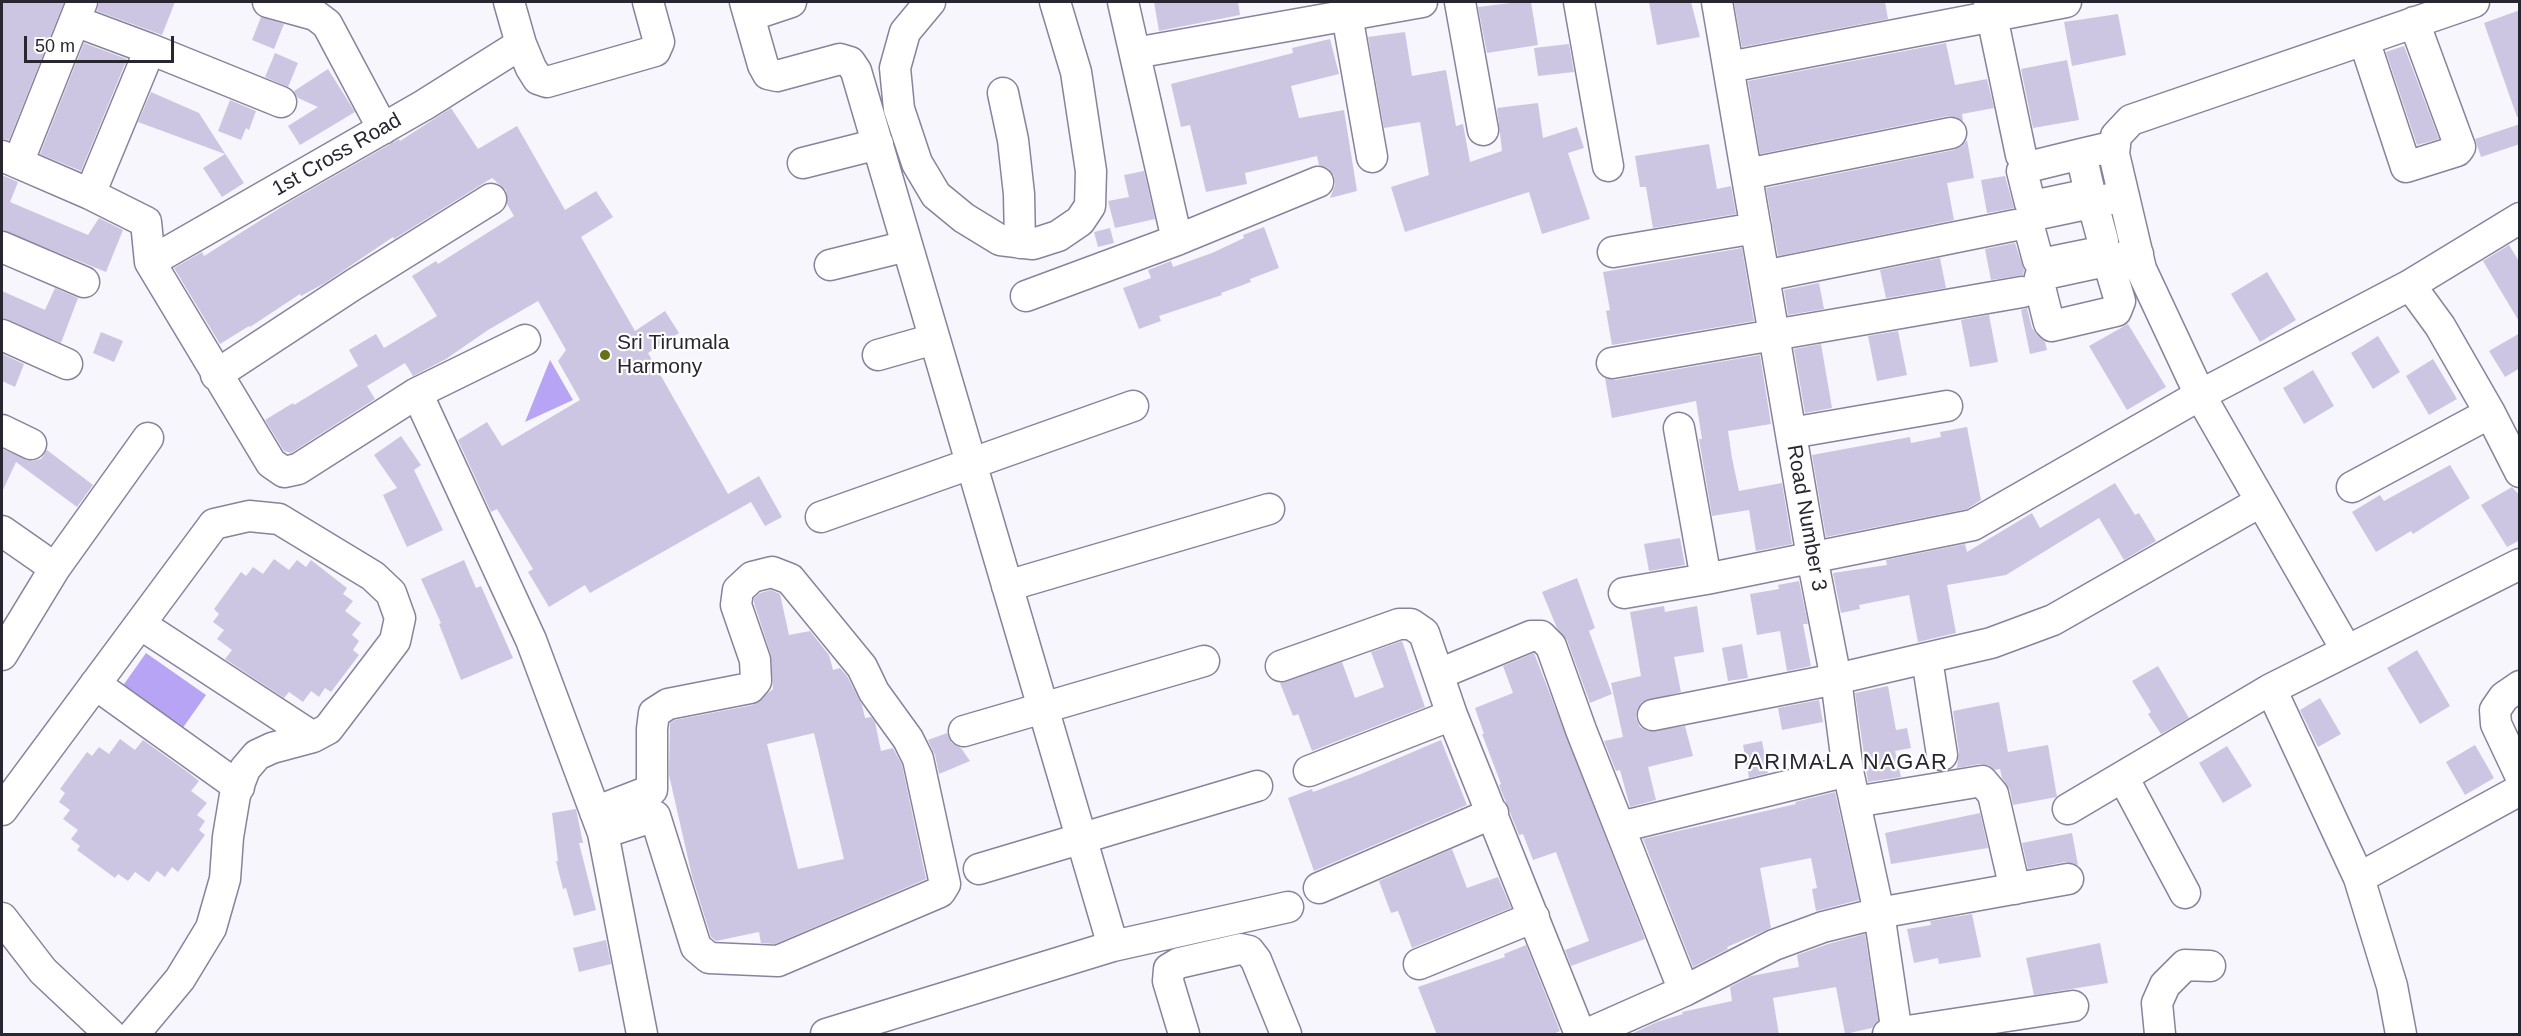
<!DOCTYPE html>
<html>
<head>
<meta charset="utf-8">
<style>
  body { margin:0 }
  #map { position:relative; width:2521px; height:1036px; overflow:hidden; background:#f7f6fc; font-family:Helvetica,sans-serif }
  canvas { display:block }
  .frame { position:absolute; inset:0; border:3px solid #282631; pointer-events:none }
  .scale { position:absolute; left:24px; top:36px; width:150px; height:27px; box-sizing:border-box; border:3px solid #282631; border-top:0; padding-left:8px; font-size:18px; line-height:21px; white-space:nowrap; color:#282631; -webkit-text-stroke:4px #fff; paint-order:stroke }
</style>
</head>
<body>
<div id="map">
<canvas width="2521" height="1036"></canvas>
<div class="frame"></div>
<div class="scale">50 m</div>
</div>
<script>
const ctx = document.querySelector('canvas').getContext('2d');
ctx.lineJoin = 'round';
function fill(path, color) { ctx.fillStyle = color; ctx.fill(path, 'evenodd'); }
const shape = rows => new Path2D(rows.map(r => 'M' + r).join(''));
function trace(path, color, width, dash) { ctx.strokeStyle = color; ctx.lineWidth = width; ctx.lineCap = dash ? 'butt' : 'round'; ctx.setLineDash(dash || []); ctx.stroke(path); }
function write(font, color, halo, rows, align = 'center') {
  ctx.font = font + ' Helvetica,sans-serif'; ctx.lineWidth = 4.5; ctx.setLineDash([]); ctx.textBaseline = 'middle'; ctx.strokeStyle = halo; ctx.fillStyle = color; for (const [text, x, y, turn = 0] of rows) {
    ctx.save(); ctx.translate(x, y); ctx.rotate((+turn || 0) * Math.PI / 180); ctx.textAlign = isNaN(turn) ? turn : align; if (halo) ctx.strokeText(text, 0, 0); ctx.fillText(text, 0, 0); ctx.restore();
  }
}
fill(shape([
  [550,360,573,400,525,422],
  [146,653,206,695,182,729,122,687]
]), '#b8a4f4');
fill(shape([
  [2,2,64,2,9,140,2,139],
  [99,2,175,2,162,35,97,11],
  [1154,2,1238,2,1240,15,1159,31],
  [1519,2,1531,2,1538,45,1487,53,1478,7],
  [1649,2,1691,2,1700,37,1657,45],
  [1734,2,1885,2,1888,19,1742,47],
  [2520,10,2520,117,2517,117,2484,23],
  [2118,14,2126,55,2072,66,2064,22],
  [261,17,284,24,274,49,252,40],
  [1405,32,1412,76,1446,70,1456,126,1463,124,1470,162,1502,151,1497,108,1538,103,1543,138,1577,127,1584,148,1568,153,1590,219,1542,234,1529,192,1405,232,1391,187,1429,175,1420,122,1384,128,1368,37],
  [1330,39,1339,74,1291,86,1299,118,1344,110,1357,191,1330,198,1335,185,1334,176,1328,168,1319,165,1317,156,1245,173,1247,184,1206,192,1190,125,1181,127,1171,84,1293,53,1292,48],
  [84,43,127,59,81,171,40,154],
  [1946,43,1955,85,1987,79,1994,108,1962,114,1963,121,1956,117,1948,116,1760,154,1748,81],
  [1569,44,1574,72,1538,76,1534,48],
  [2404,46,2439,139,2417,145,2386,52],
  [275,53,298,63,288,87,265,77],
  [2067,60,2079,120,2033,128,2021,69],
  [328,69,355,112,300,145,288,126,318,107,298,98,294,91],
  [151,92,199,113,244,183,222,197,203,168,225,154,138,122],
  [230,100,256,111,249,130,246,128,241,140,218,131],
  [451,108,478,149,517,126,565,210,596,191,613,217,581,237,635,331,665,311,679,333,648,353,728,494,759,476,782,517,765,526,751,502,590,593,585,585,549,607,528,572,533,569,497,509,491,512,458,440,487,422,502,446,580,400,558,361,566,350,538,301,488,330,446,359,413,376,405,363,367,386,375,399,291,453,284,451,265,420,293,403,294,405,358,366,349,350,376,334,384,348,437,316,412,276,436,261,438,264,514,216,507,204,506,190,492,178,394,239,393,237,325,283,301,296,300,294,250,327,249,326,220,344,174,268,202,252,204,256,291,201,399,139,400,141],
  [2520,124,2520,144,2481,157,2475,139],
  [1967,140,1974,178,1947,183,1954,220,1778,256,1766,188,1954,150,1962,146],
  [1709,144,1717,189,1731,186,1736,214,1653,228,1646,187,1640,187,1635,156],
  [1144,171,1155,219,1115,228,1108,201,1129,197,1124,175],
  [2,175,18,182,10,202,88,235,99,218,123,230,106,272,2,230],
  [2005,176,2014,208,1987,213,1981,180],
  [1264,227,1279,268,1250,279,1251,282,1221,293,1222,295,1159,316,1161,321,1139,329,1123,288,1151,278,1148,270,1171,261,1173,267,1212,253,1244,238,1243,235],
  [1110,228,1114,243,1098,247,1094,232],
  [2015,243,2024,270,2023,275,1991,280,1985,249],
  [2509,245,2520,263,2520,323,2483,261],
  [1742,248,1754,321,1612,345,1606,311,1610,310,1603,272],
  [1940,258,1946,288,1886,298,1880,270],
  [2267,272,2296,320,2260,342,2231,294],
  [1819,283,1824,309,1788,315,1784,290],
  [55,288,78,298,61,343,2,318,2,291,45,310],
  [2027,308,2032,328,2037,335,2045,342,2047,350,2030,354,2021,310],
  [1989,315,1998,362,1970,367,1961,320],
  [2128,324,2166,387,2127,410,2089,346],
  [1898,331,1907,375,1877,381,1868,336],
  [101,332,123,341,114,362,93,353],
  [2520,333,2520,368,2505,377,2489,351],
  [2378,336,2400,372,2373,389,2351,353],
  [1821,344,1832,408,1805,413,1794,349],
  [2,354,24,364,15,387,2,381],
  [1760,355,1771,424,1728,431,1732,458,1739,491,1782,483,1792,544,1756,551,1749,510,1712,516,1699,439,1702,439,1696,401,1612,418,1605,378,1615,380],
  [2433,359,2457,399,2429,415,2406,376],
  [2313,370,2334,406,2304,424,2283,388],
  [1967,427,1981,500,1967,509,1826,537,1812,455,1910,437,1911,443,1941,437,1940,432],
  [401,436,421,465,414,470,443,530,407,547,383,495,397,488,374,455],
  [2,449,32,461,41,459,47,450,93,485,77,507,16,462,2,492],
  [2450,465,2470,498,2413,534,2411,531,2376,552,2352,512,2380,495,2384,501],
  [2115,483,2135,515,2139,513,2156,541,2124,560,2099,518,2006,575,1947,585,1956,633,1918,642,1909,595,1859,605,1860,609,1841,613,1833,573,1887,565,1886,560,1965,544,1967,552,2032,513,2040,528],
  [2512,487,2520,496,2520,540,2507,547,2481,505],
  [1680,538,1685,565,1649,571,1644,544],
  [274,559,289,570,297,560,306,567,311,560,347,588,343,594,353,601,345,611,361,623,352,635,359,641,353,650,359,655,331,692,325,688,319,697,311,691,303,702,289,692,284,698,225,659,232,650,217,639,224,630,213,622,219,614,214,609,241,572,246,576,253,567,263,574],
  [464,560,476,588,481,586,513,658,461,680,439,624,441,623,421,579],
  [1577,578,1595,628,1589,631,1612,694,1590,703,1567,640,1557,628,1542,592],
  [1799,581,1808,624,1803,624,1811,666,1787,671,1780,631,1757,635,1750,594,1779,589,1778,585],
  [771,590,780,594,789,635,810,631,829,655,833,670,840,668,847,676,862,705,865,718,871,717,875,722,881,751,893,748,902,765,926,879,775,944,761,943,759,932,716,941,711,937,692,876,669,775,670,723,675,720,753,705,773,689,771,655,754,603,754,598,760,593],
  [814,733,844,859,798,869,767,744],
  [1664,606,1665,612,1697,606,1704,652,1674,657,1681,692,1642,702,1637,709,1636,718,1640,727,1648,731,1685,726,1693,756,1648,767,1656,800,1630,807,1620,770,1616,771,1604,741,1623,737,1611,683,1641,676,1630,612],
  [1402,641,1425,707,1312,751,1298,714,1293,716,1280,683,1342,662,1355,698,1384,687,1371,652],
  [1742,644,1748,678,1728,681,1722,648],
  [2417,650,2450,706,2420,724,2387,668],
  [1534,653,1645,939,1571,966,1565,950,1589,941,1556,852,1533,860,1523,834,1519,835,1499,785,1501,784,1482,734,1484,734,1475,708,1513,693,1503,666],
  [2158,666,2189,718,2161,734,2148,714,2151,712,2132,681],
  [1888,686,1896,730,1907,728,1911,748,1895,751,1901,777,1868,782,1855,693],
  [2320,698,2341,734,2318,747,2300,710],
  [1819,700,1823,722,1782,730,1778,708],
  [1999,702,2008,752,2048,745,2057,797,2013,805,2010,790,2002,778,2000,769,1995,770,1988,765,1980,764,1957,768,1959,752,1953,711],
  [947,733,952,743,961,748,970,761,939,774,935,755,928,740],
  [120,739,135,750,143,740,189,773,199,781,191,791,207,803,197,815,205,821,199,830,205,835,178,872,172,867,165,877,157,871,149,882,135,872,128,881,118,874,115,878,77,850,80,846,71,839,78,830,63,819,70,810,59,802,65,793,60,789,87,752,92,756,99,747,109,754],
  [1441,740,1467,805,1314,871,1288,798,1312,789,1313,792,1361,774],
  [1762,741,1768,773,1749,778,1743,745],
  [2475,745,2494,778,2465,795,2446,762],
  [2227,746,2252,786,2223,803,2199,763],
  [1835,792,1859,900,1816,911,1812,889,1817,888,1811,858,1760,868,1771,928,1727,947,1728,949,1693,967,1643,839,1796,804,1795,802],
  [576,809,583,843,579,843,596,910,574,916,566,888,563,889,556,861,558,861,552,813],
  [1980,813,1988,848,1891,864,1885,833],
  [2072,833,2078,865,2065,862,2028,869,2022,843],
  [1452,849,1467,888,1498,877,1511,908,1412,948,1398,911,1391,913,1379,881],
  [1972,914,1981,957,1939,964,1938,958,1914,963,1907,929,1931,925,1930,921],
  [1865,934,1878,1020,1872,1028,1845,1034,1836,987,1773,998,1779,1035,1629,1035,1657,1022,1683,1014,1682,1012,1732,1001,1730,987,1751,976,1799,967,1797,955,1828,944],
  [606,940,611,964,579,972,573,948],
  [2100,943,2108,983,2034,995,2026,958],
  [1526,945,1560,1031,1551,1035,1437,1035,1418,987,1505,957,1504,954]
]), '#ccc6e3');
const minor = shape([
  [268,2,315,15,327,24,383,129],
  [509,2,521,44,531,68,538,79,547,82,655,51,659,42,648,2],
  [745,2,763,65,768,74,777,76,840,59,850,62,856,71,1113,946],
  [930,2,905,32,895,68,899,109,917,163,936,195,964,218,1000,240,1033,244,1058,236,1080,221,1090,206,1091,171,1076,72,1055,2],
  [1123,2,1177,240],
  [1460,2,1483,130],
  [1579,2,1608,166],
  [1717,2,1812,557,1836,679,1848,771,1879,913,1897,1034],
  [1989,2,2021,155],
  [1347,15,1372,157],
  [749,16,791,2],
  [75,21,150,49],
  [2364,40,2406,167,2457,151,2460,147,2414,22],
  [1135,53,1422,2],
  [1729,67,2066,2],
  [1003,93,1013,140,1019,194,1020,243],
  [2081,154,2089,189,2088,193,2085,195,2033,206,2030,203,2022,171,2024,168,2081,154,2115,146],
  [2,156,90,194,146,222,150,262,271,463,284,472,298,469,417,393,525,340],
  [18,163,82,2],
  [803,163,878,144],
  [1747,174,1951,133],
  [90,194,150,49,281,102],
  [2093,204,2103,241,2100,252,2046,263,2038,260,2028,223,2034,215,2124,196],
  [2,247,84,282],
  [1613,252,1756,228],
  [2108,261,2120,301,2116,311,2052,326,2049,323,2039,283,2040,277,2045,274,2138,254],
  [150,262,424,105,521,44],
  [830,265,907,246],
  [1764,276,2016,225],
  [2410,285,2520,218],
  [1026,296,1177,240,1318,182],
  [2,335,67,364],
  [878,355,934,339],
  [1612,363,2022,292],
  [216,375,353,285,491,199],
  [417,393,531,640,603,833,642,1034],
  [1679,428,1706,579],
  [2,430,31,444],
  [1791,433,1947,406],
  [2352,487,2490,413],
  [821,517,1133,406],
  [2,531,55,568],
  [1007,586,1269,509],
  [1624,593,1706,579,1973,525,2200,395,2410,285,2440,326,2490,413,2520,472],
  [140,624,313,737],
  [2347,651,2200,395,2141,269,2114,154,2116,136,2131,120,2474,2],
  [2,655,55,568,148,438],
  [1927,659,1942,755],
  [1281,666,1399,624,1411,624,1424,633,1452,715,1580,1034],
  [1439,674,1531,636,1541,636,1551,646,1581,730,1684,991],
  [95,684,239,787],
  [2520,686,2504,697,2495,710,2496,724,2520,775],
  [2271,689,2359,878,2392,986,2401,1034],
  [1653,715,1836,679,1991,643,2053,620,2260,502],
  [964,731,1204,661],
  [1309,771,1452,715],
  [2123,777,2185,893],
  [1855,802,1982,781,1993,794,2015,889],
  [2068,809,2271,689,2520,564],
  [2,810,214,524,249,516,279,519,373,576,391,593,400,618,395,641,328,729,313,737,272,748,257,755,245,769,235,795,228,837,225,879,211,928,180,979,134,1034],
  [595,812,652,790,652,729,654,713,668,704,750,688,756,681,755,660,736,605,738,590,752,577,772,572,790,579,862,667,874,692,908,739,918,759,945,884,940,892,778,961,709,958,696,947,655,816,603,833],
  [1620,827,1848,771],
  [979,869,1257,786],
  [2359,878,2520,790],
  [1319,888,1493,813],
  [2,918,43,971,110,1034],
  [1419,964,1534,917],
  [826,1034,1113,946,1288,907],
  [1184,1034,1168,981,1169,969,1179,963,1240,949,1249,951,1256,960,1286,1034],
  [1587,1034,1684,991,1774,945,1823,927,1879,913,2068,879],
  [1888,1034,2073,1006],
  [2160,1034,2157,1003,2165,985,2185,965,2210,966]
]);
trace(minor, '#88829d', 33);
trace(minor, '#fff', 30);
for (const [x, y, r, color] of [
  [605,355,6,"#687119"]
]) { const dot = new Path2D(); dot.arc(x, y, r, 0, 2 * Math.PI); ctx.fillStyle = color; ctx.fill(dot); trace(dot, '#fff', 2); }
write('21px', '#282631', '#fff', [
  ["1st Cross Road",337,155,-30],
  ["Road Number 3",1806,518,80]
]);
write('21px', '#282631', '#fff', [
  ["Sri Tirumala",617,343],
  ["Harmony",617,367]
], 'left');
ctx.letterSpacing = '1.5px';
write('22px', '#282631', '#fff', [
  ["PARIMALA NAGAR",1841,763]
]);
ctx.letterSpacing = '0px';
</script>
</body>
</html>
